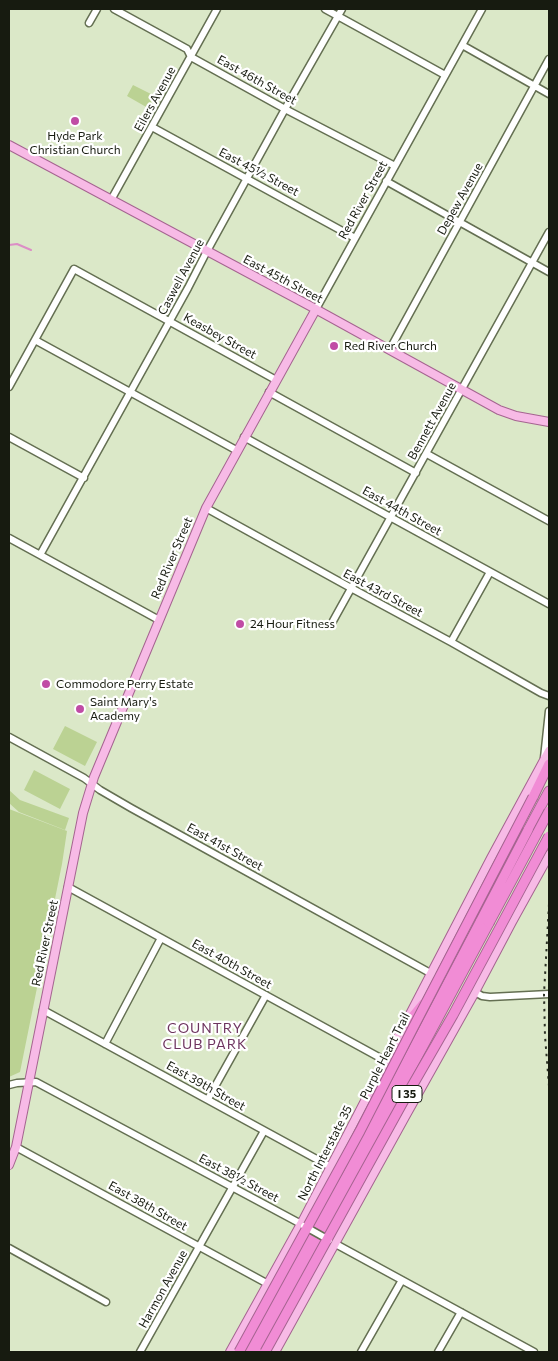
<!DOCTYPE html>
<html>
<head>
<meta charset="utf-8">
<style>
  body { margin:0 }
  #map { position:relative; width:558px; height:1361px; overflow:hidden; background:#dbe8c8; font-family:Commissioner,sans-serif }
  canvas { display:block }
  .frame { position:absolute; inset:0; border:10px solid #171b10; pointer-events:none }
</style>
</head>
<body>
<div id="map">
<canvas width="558" height="1361"></canvas>
<div class="frame"></div>
</div>
<script>
const ctx = document.querySelector('canvas').getContext('2d');
ctx.lineJoin = 'round';
function fill(path, color) { ctx.fillStyle = color; ctx.fill(path, 'evenodd'); }
const shape = rows => new Path2D(rows.map(r => 'M' + r).join(''));
function trace(path, color, width, dash) { ctx.strokeStyle = color; ctx.lineWidth = width; ctx.lineCap = dash ? 'butt' : 'round'; ctx.setLineDash(dash || []); ctx.stroke(path); }
function write(font, color, halo, rows, align = 'center') {
  ctx.font = font + ' Commissioner,sans-serif'; ctx.lineWidth = 4.5; ctx.setLineDash([]); ctx.textBaseline = 'middle'; ctx.strokeStyle = halo; ctx.fillStyle = color; for (const [text, x, y, turn = 0] of rows) {
    ctx.save(); ctx.translate(x, y); ctx.rotate((+turn || 0) * Math.PI / 180); ctx.textAlign = isNaN(turn) ? turn : align; if (halo) ctx.strokeText(text, 0, 0); ctx.fillText(text, 0, 0); ctx.restore();
  }
}
fill(shape([
  [133,85,155,96,148,108,127,96],
  [65,726,97,742,85,766,53,749],
  [34,770,70,789,60,809,24,790],
  [9,790,20,800,69,818,65,830,19,812,9,803],
  [9,809,67,831,62,864,20,1072,9,1077]
]), '#bbd293');
trace(shape([
  [9,245,17,244,31,250]
]), '#dc8ec6', 2);
const minor = shape([
  [114,9,187,49,191,57,285,109,395,166],
  [325,9,445,75],
  [89,23,97,9],
  [462,45,549,94],
  [152,127,355,238],
  [386,181,549,272],
  [111,200,217,9],
  [316,309,482,9],
  [35,340,236,450],
  [390,349,549,59],
  [9,387,74,269,276,380],
  [269,392,416,473],
  [9,437,84,478],
  [244,437,549,604],
  [427,454,549,521],
  [206,508,351,588,451,642,541,693,549,696],
  [9,538,159,620],
  [40,555,188,288,207,251,285,109,342,9],
  [333,621,549,232],
  [451,642,490,572],
  [9,737,84,778,100,790,131,808,432,974],
  [544,758,549,711],
  [68,887,386,1061],
  [475,992,482,996,490,997,549,994],
  [43,1010,331,1167],
  [105,1044,161,938],
  [9,1085,17,1083,36,1082,303,1225],
  [208,1099,266,995],
  [16,1147,268,1284],
  [332,1242,534,1352],
  [9,1248,106,1302],
  [140,1352,264,1131],
  [361,1352,402,1280],
  [438,1352,461,1312]
]);
const major = shape([
  [9,145,310,306,499,410,516,416,549,422],
  [9,1165,16,1147,83,813,94,777,206,508,316,309],
  [230,1352,301,1224,491,858,549,751],
  [275,1352,406,1115,475,992,512,922,549,855]
]);
const highway = shape([
  [533,797,549,764],
  [528,830,549,791],
  [404,1027,423,1004],
  [247,1352,347,1175,481,920],
  [255,1352,355,1173,489,923]
]);
trace(minor, '#646f52', 9);
trace(major, '#a56490', 10);
trace(highway, '#a56490', 11);
trace(minor, '#fff', 6);
trace(major, '#f7bae6', 8);
trace(highway, '#f18cd5', 9);
trace(shape([
  [549,904,544,994,545,1036,549,1086]
]), '#2c3124', 2, [2.5, 5]);
const minorBridge = shape([
  [304,1226,329,1240]
]);
const highwayBridge = shape([
  [481,920,528,830],
  [489,923,549,811],
  [239,1352,360,1131,414,1026,533,797],
  [265,1352,404,1100,453,1015,549,836]
]);
trace(minorBridge, '#646f52', 9, []);
trace(highwayBridge, '#a56490', 11, []);
trace(minorBridge, '#fff', 6);
trace(highwayBridge, '#f18cd5', 9);
for (const [x, y, r, color] of [
  [75,121,5,"#c04ca5"],
  [334,346,5,"#c04ca5"],
  [240,624,5,"#c04ca5"],
  [46,684,5,"#c04ca5"],
  [80,709,5,"#c04ca5"]
]) { const dot = new Path2D(); dot.arc(x, y, r, 0, 2 * Math.PI); ctx.fillStyle = color; ctx.fill(dot); trace(dot, '#fff', 2); }
for (const [x, y, w] of [
  [407,1094,30]
]) { const box = new Path2D(); box.roundRect(x - w / 2, y - 8.5, w, 17, 4); ctx.fillStyle = '#fff'; ctx.fill(box); trace(box, '#171b10', 1); }
write('bold 11px', '#171b10', null, [
  ["I 35",407,1094]
]);
write('12px', '#171b10', '#fff', [
  ["East 46th Street",257,80,29],
  ["Eilers Avenue",155,99,-61],
  ["East 45½ Street",259,172,28],
  ["Depew Avenue",460,199,-61],
  ["Red River Street",363,200,-61],
  ["Caswell Avenue",181,277,-62],
  ["East 45th Street",283,279,28],
  ["Keasbey Street",220,336,29],
  ["Bennett Avenue",432,421,-61],
  ["East 44th Street",402,511,29],
  ["Red River Street",172,558,-67],
  ["East 43rd Street",383,593,28],
  ["East 41st Street",225,847,29],
  ["Red River Street",45,943,-78],
  ["East 40th Street",232,964,29],
  ["Purple Heart Trail",385,1056,-63],
  ["East 39th Street",206,1086,29],
  ["North Interstate 35",325,1153,-63],
  ["East 38½ Street",239,1178,28],
  ["East 38th Street",148,1206,29],
  ["Harmon Avenue",163,1289,-61]
]);
write('12px', '#171b10', '#fff', [
  ["Hyde Park",75,136,"center"],
  ["Christian Church",75,150,"center"],
  ["Red River Church",344,346],
  ["24 Hour Fitness",250,624],
  ["Commodore Perry Estate",56,684],
  ["Saint Mary's",90,702],
  ["Academy",90,716]
], 'left');
ctx.letterSpacing = '1px';
write('14px', '#6e345f', '#fff', [
  ["COUNTRY",205,1028],
  ["CLUB PARK",205,1044]
]);
ctx.letterSpacing = '0px';
</script>
</body>
</html>
